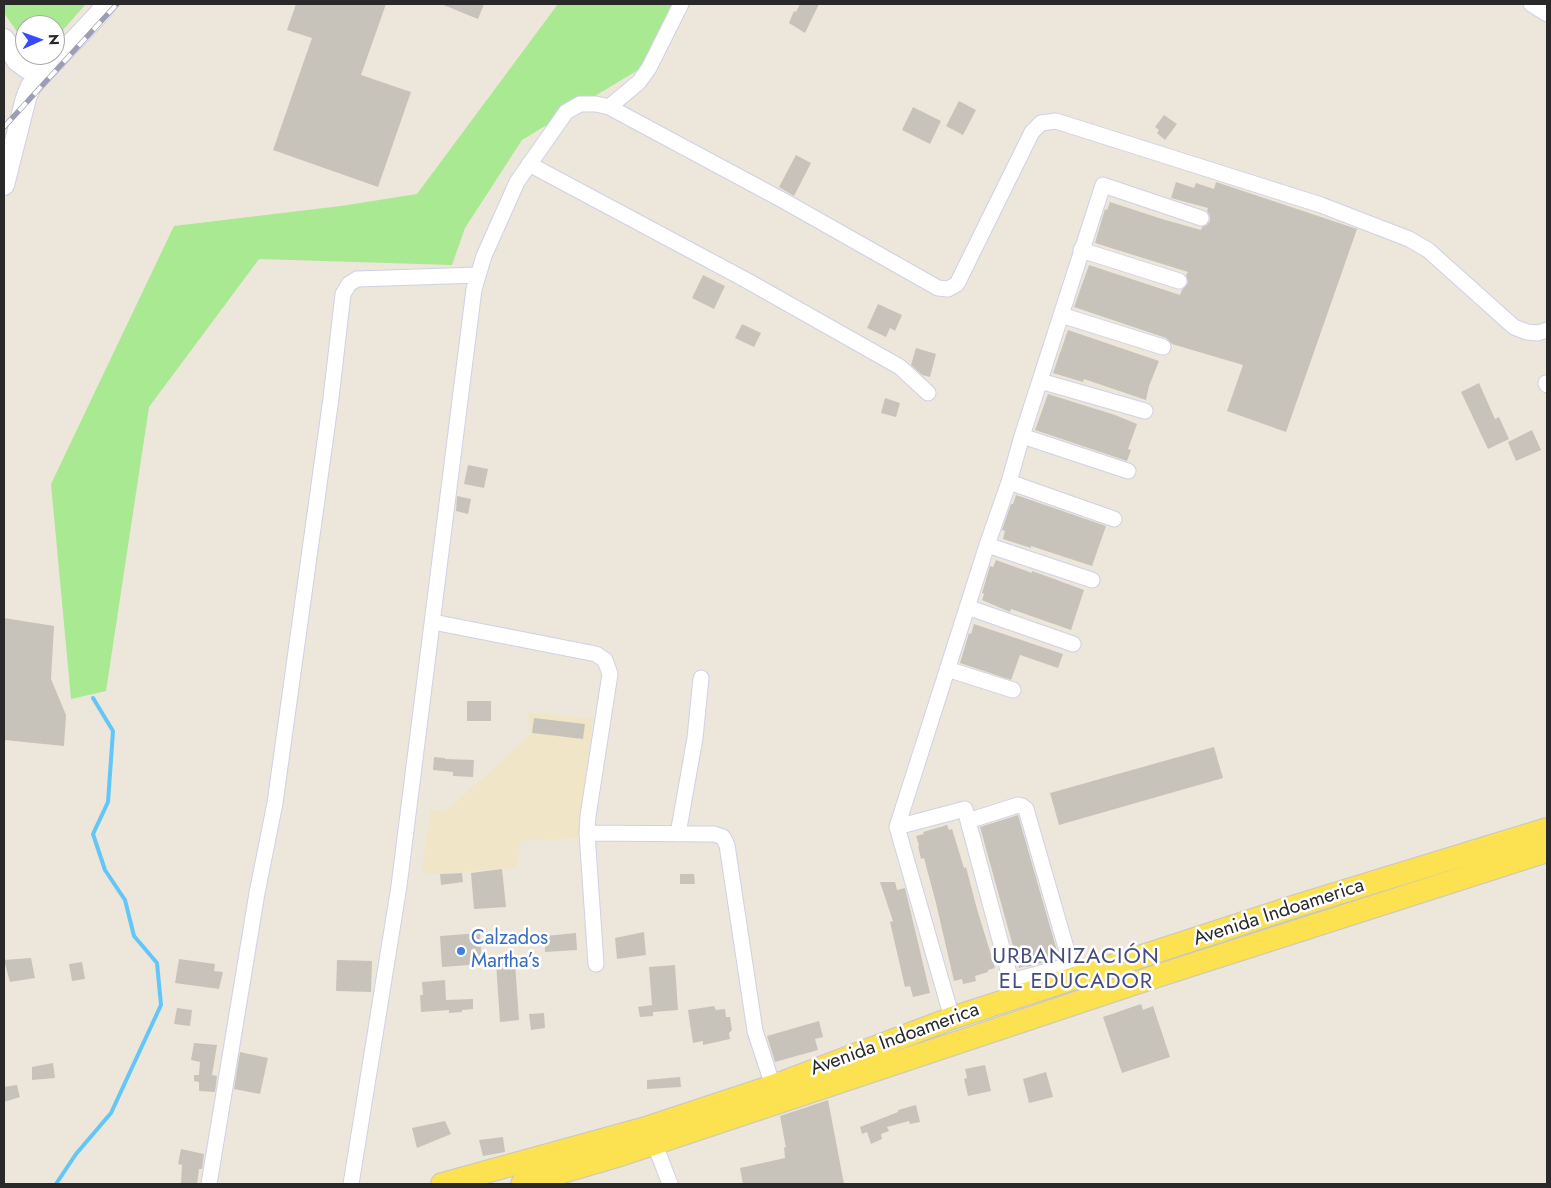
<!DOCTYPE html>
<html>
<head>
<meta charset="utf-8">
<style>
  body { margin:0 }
  #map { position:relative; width:1551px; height:1188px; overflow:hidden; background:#ede6da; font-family:Jost,sans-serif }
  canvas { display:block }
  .frame { position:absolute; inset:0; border:5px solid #292929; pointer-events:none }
  .north { position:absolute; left:15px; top:15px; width:50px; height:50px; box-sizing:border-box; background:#fff; border:1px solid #a9a9a9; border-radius:50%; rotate:88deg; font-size:14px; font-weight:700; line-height:20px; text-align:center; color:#292929 }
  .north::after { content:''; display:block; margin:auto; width:18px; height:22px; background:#354bff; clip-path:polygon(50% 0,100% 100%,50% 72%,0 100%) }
</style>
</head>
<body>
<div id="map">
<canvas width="1551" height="1188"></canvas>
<div class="frame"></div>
<div class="north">N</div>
</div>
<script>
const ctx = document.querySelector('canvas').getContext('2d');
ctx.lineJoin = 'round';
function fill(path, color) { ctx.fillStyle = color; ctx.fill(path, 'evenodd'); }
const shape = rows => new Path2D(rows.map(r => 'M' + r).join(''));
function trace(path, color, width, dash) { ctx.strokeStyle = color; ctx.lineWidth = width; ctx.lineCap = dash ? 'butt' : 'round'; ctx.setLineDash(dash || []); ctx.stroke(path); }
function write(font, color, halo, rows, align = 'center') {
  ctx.font = font + ' Jost,sans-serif'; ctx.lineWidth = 5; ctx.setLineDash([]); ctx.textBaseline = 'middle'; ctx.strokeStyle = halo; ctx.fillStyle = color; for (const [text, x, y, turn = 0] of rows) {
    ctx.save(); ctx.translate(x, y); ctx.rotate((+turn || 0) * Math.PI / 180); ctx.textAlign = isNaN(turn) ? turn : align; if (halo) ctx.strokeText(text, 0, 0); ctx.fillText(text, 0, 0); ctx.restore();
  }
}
fill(shape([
  [527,712,593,719,581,838,521,841,517,868,427,874,422,868,431,809,445,812,531,734]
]), '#f0e6c7');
fill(shape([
  [4,4,86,4,55,39,55,25,25,25,25,43,4,13],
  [558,4,672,4,643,67,522,140,465,228,452,265,259,259,149,407,106,691,71,699,51,484,174,226,341,206,417,194]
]), '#a8e991');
trace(shape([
  [56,1184,76,1154,111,1113,161,1005,157,963,134,936,125,900,105,870,93,834,108,802,113,731,93,698]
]), '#63c6f8', 4);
fill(shape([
  [296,4,386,4,361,75,411,92,378,187,273,150,312,38,287,30],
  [441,4,484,4,478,19],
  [800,4,819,4,805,33,789,23,794,11,796,12],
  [959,101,976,110,963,135,946,126],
  [913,107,941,121,930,144,902,130],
  [1164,115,1177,124,1165,140,1157,133,1159,130,1155,127],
  [796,155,811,163,794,196,779,187],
  [1176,182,1194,188,1196,183,1214,189,1216,182,1357,229,1286,432,1227,411,1243,365,1172,344,1166,338,1074,307,1089,265,1180,295,1182,290,1188,283,1186,275,1188,272,1095,243,1105,209,1107,210,1110,202,1162,219,1201,230,1202,227,1207,225,1210,221,1210,216,1207,211,1208,208,1171,198],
  [703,275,725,286,714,309,692,298],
  [878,304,902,315,895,331,890,328,886,337,867,328],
  [742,324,761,333,754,347,735,338],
  [1068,330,1159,361,1149,386,1146,400,1084,379,1083,382,1053,373],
  [916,348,936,354,930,377,922,375,911,365],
  [1479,383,1495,419,1499,417,1509,439,1488,449,1461,392],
  [1048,394,1115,415,1137,424,1128,449,1131,450,1127,461,1035,430],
  [885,398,900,403,896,417,881,413],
  [1532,430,1541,450,1516,461,1508,442],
  [468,465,488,469,484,488,464,484],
  [1016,495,1106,526,1092,566,1031,546,1031,548,1003,539,1005,531,1002,530,1011,504,1013,504],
  [457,496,471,499,468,514,456,511],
  [996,560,1032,573,1032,571,1046,576,1084,590,1071,630,1011,609,1010,612,982,600,984,594,982,593,990,566,993,567],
  [4,618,54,626,51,679,66,715,64,746,4,740],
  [974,624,1063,654,1058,668,1020,655,1011,680,960,663,969,633,971,634],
  [467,701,491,701,491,721,467,721],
  [534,718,585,724,583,739,532,733],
  [1214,747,1223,778,1059,825,1050,793],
  [434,757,445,758,445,759,474,760,473,777,453,776,453,772,433,770],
  [1018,815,1059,958,1026,967,1025,966,1019,968,980,827],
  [947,825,949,830,952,829,964,868,966,867,977,909,995,968,988,970,988,972,975,976,976,981,963,984,962,979,954,981,936,903,924,858,921,859,918,846,919,845,916,836,924,834,923,832],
  [502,869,506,907,474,909,471,873],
  [462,873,463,882,441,885,440,874],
  [680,874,694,874,695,884,680,884],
  [880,882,895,882,897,890,905,888,930,993,913,997,910,986,905,987,890,922,893,921],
  [644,932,646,955,617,959,615,938],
  [480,933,482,964,442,967,440,936],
  [576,933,577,950,545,952,545,936],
  [31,958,35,978,10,982,4,960],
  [179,959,215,964,214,971,223,972,219,989,175,983],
  [337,960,372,961,371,992,336,991],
  [82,962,85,979,72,981,69,964],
  [515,962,519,1020,500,1022,496,963],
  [675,965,678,1010,653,1012,653,1016,640,1017,638,1007,652,1005,649,967],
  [445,980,446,1000,473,999,473,1009,462,1010,462,1012,449,1013,449,1010,421,1012,420,995,423,995,422,982],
  [1141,1004,1143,1010,1153,1006,1170,1057,1122,1073,1103,1017],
  [714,1006,716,1010,725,1009,726,1017,730,1017,732,1030,729,1033,730,1039,703,1045,703,1041,693,1043,688,1010],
  [177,1008,192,1010,190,1026,174,1024],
  [544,1013,545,1028,531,1030,529,1014],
  [819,1021,823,1037,815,1039,818,1050,775,1062,767,1036],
  [194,1043,217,1045,212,1075,217,1076,215,1092,199,1091,199,1082,194,1081,194,1075,199,1075,200,1062,191,1060],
  [240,1052,268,1058,260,1094,234,1089],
  [53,1063,55,1078,32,1080,32,1067],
  [985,1065,991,1091,968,1096,964,1079,967,1078,965,1069],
  [1046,1072,1053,1097,1029,1103,1023,1079],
  [680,1077,681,1087,647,1089,647,1080],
  [17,1085,20,1097,4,1102,4,1087],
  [828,1100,844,1184,743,1184,740,1168,785,1158,784,1147,786,1148,780,1116],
  [916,1105,920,1122,910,1124,909,1121,887,1127,889,1131,881,1134,882,1139,871,1144,867,1132,862,1134,860,1127,898,1112,898,1110],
  [445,1121,451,1134,417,1148,412,1128],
  [503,1137,505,1152,483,1156,479,1140],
  [181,1149,204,1154,202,1169,199,1169,197,1184,181,1184,182,1165,178,1164]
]), '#c8c3ba');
const street = shape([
  [1531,4,1547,14],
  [609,107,639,82,649,68,681,4],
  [529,164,746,280,900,367,928,393],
  [1081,250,1179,281],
  [1061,315,1163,347],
  [1040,381,1145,411],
  [1546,383,1547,385],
  [1022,436,1128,471],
  [1009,482,1114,519],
  [987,545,1092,580],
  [967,607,1073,644],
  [433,622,596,654,605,660,610,674,588,816,587,833,714,834,723,837,727,845,755,1031,773,1086],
  [947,669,1013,690],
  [897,827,965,809,968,821,1011,981,1071,965,1026,809,1022,806,1018,805,968,821],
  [587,833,596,964],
  [678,834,695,738,701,678],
  [952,1018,897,827,987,545,1009,482,1022,436,1103,185,1201,218],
  [652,1137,670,1184],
  [209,1184,257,893,275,803,331,398,343,294,349,284,357,279,478,275],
  [351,1184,399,886,474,289,484,256,517,182,566,112,580,104,596,104,609,107,786,202,938,288,948,289,957,284,1032,132,1041,123,1056,121,1321,205,1409,239,1428,250,1514,327,1527,332,1538,333,1547,330]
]);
const secondary = shape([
  [4,39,17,61,28,69,36,72,46,70],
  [4,185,26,98,31,86,99,14,106,4]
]);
const primary = shape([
  [442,1184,649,1127,773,1086,952,1018,1296,906,1547,829],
  [522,1184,617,1156,1151,978,1547,851]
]);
trace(street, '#cfd1e4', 17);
trace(secondary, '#cfd1e4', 22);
trace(primary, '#c7c7c7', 24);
trace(street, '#fff', 15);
trace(secondary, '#fff', 20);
trace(primary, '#fce150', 22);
const rail = shape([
  [4,127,117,4]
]);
trace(rail, '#9c9eb6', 5.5);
trace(rail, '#fff', 4, [11]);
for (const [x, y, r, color] of [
  [461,951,5,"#3f7fe0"]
]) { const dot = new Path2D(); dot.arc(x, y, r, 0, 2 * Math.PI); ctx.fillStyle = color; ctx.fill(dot); trace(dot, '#fff', 2); }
write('20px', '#292929', '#fff', [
  ["Avenida Indoamerica",1279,913,-18],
  ["Avenida Indoamerica",895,1040,-20]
]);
write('20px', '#366cbe', '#fff', [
  ["Calzados",471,939],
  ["Martha’s",471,962]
], 'left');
ctx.letterSpacing = '1px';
write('22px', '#464c7e', '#fff', [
  ["URBANIZACIÓN",1076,958],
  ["EL EDUCADOR",1076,983]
]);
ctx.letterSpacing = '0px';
</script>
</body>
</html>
